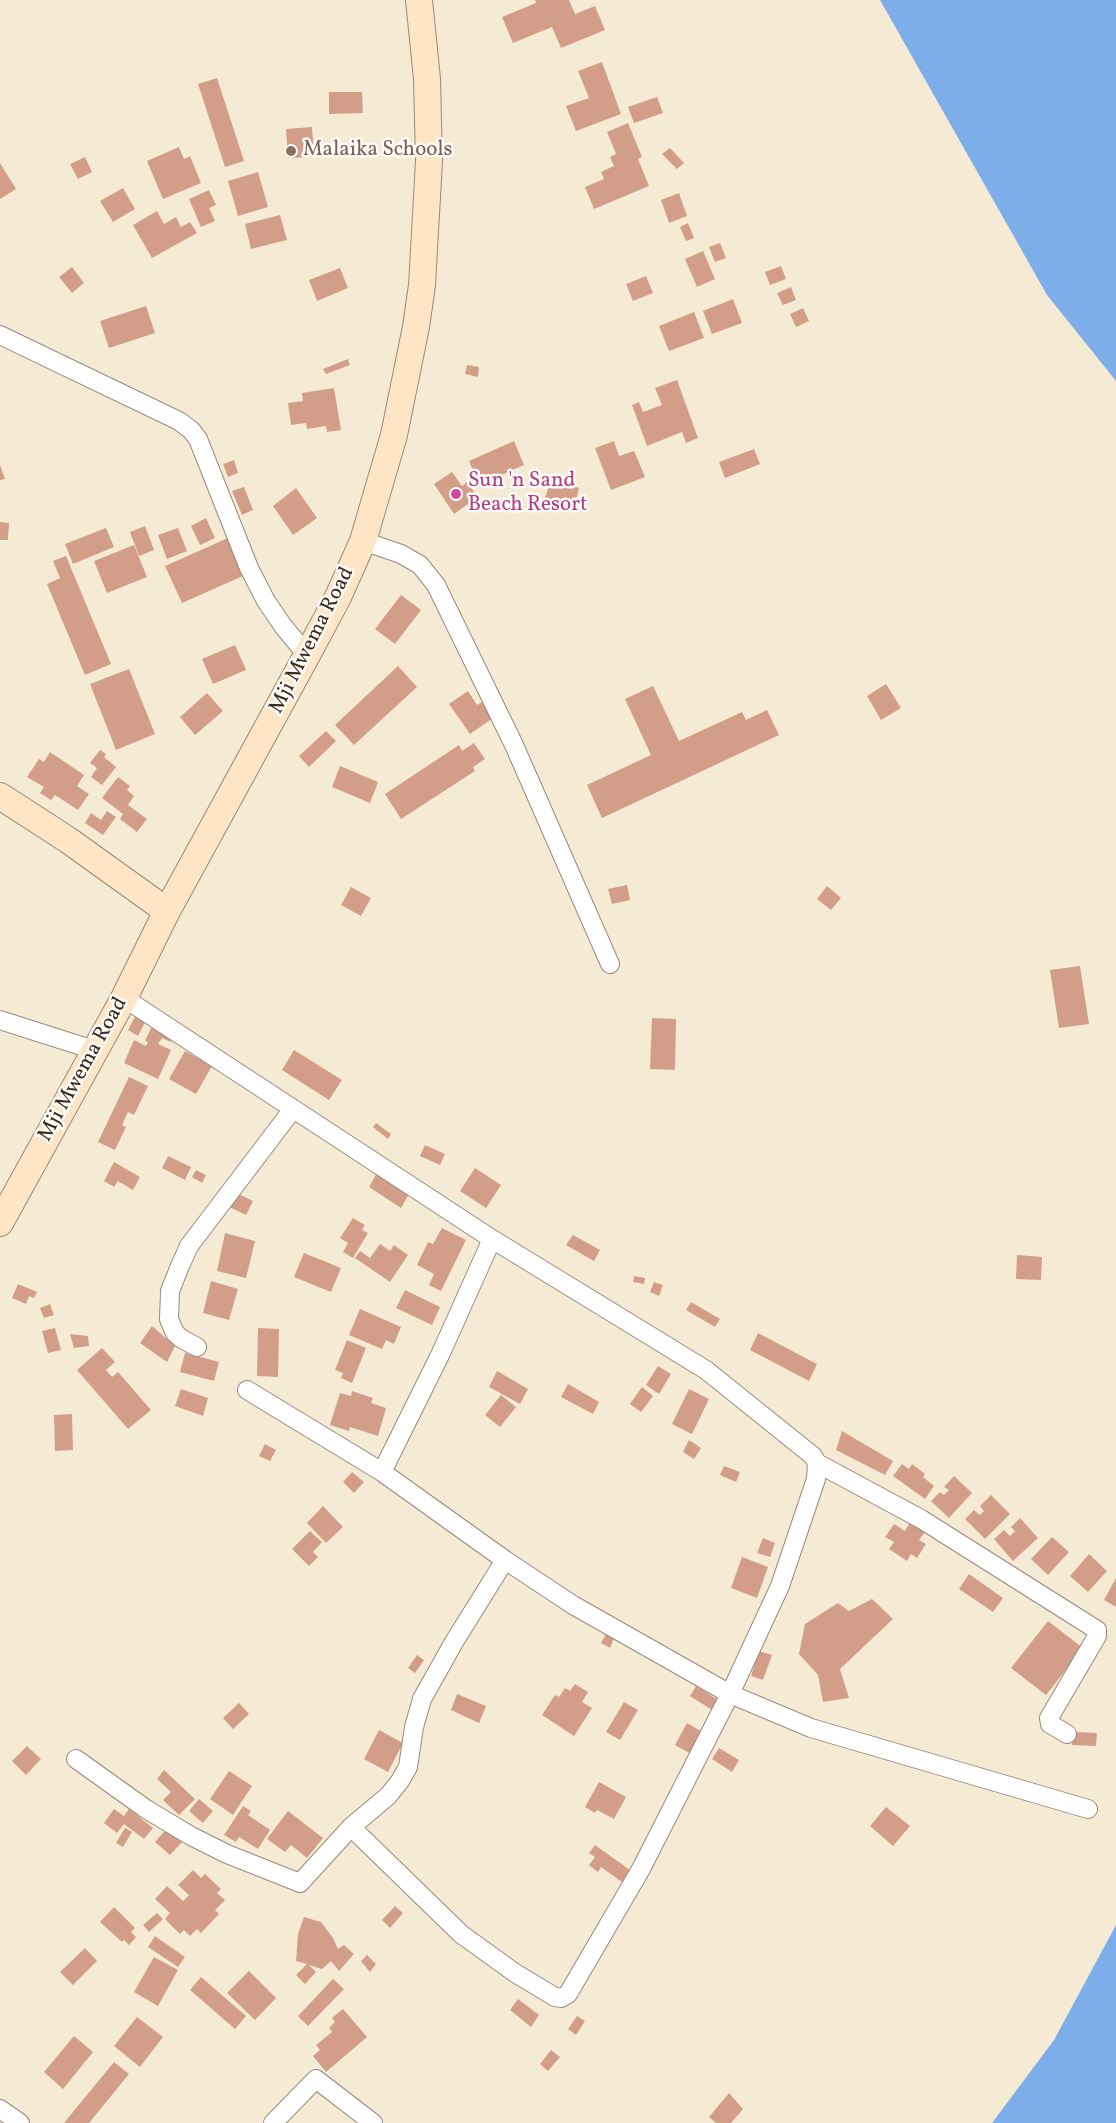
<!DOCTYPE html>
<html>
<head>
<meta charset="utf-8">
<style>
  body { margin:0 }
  canvas { display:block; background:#f5ebd5 }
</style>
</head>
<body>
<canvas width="1116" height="2123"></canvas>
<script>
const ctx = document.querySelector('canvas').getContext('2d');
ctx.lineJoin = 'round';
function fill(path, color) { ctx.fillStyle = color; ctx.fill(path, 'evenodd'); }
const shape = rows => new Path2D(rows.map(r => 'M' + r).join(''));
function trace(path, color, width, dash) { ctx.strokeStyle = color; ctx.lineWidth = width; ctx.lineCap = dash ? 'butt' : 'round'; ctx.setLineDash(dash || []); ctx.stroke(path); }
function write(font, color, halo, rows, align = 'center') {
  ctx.font = font + ' Vollkorn,serif'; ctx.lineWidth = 5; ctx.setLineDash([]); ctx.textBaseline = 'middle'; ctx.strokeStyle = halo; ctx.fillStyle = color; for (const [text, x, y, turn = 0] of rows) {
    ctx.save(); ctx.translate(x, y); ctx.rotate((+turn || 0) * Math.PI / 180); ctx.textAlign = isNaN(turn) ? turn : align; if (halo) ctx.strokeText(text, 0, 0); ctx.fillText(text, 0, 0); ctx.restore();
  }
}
fill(shape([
  [880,0,1116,0,1116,381,1047,295],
  [1116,1925,1116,2123,992,2123,1054,2040]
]), '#7eaee9');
fill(shape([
  [535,0,569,0,575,14,595,6,605,30,561,48,552,27,513,43,502,17,536,3],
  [602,62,621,114,576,131,566,106,589,98,578,71],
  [217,78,244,161,225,167,198,84],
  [329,92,362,92,363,113,329,114],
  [657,97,663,113,634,123,628,107],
  [628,123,642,157,638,159,649,186,594,209,585,187,604,179,601,172,614,166,610,157,616,154,607,132],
  [312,127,314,157,288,158,286,129],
  [179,147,184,159,190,156,201,183,163,199,147,161],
  [670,148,684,163,677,169,662,154],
  [85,157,92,172,78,179,70,164],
  [0,163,16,189,0,199],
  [258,172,268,207,238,216,228,181],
  [123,188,135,209,113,222,100,201],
  [209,190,216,205,209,208,215,221,201,227,189,199],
  [679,193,687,216,669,223,661,200],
  [157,211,164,224,176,217,181,227,190,222,197,233,152,258,133,225],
  [280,215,287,240,251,249,245,224],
  [688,223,694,238,686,241,680,227],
  [720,243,726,258,715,262,709,247],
  [703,251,715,279,697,287,685,259],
  [781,266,786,279,770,285,765,272],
  [72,267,84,283,72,293,59,277],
  [340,268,348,288,317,301,309,280],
  [646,276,653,293,633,301,626,284],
  [791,287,796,300,783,305,777,293],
  [733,299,742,323,712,334,703,311],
  [146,306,155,333,109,348,100,321],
  [803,308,809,321,796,327,790,314],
  [694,312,704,338,669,351,659,326],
  [348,359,350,365,326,374,323,369],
  [467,365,479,367,478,377,465,374],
  [677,380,698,438,686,443,682,432,647,446,632,405,639,402,643,412,662,405,655,388],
  [334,388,341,430,327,432,326,426,307,429,306,423,291,425,288,403,303,401,302,393],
  [514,441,524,465,479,485,469,461],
  [614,441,619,456,634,451,645,477,611,490,595,448],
  [754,449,760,464,725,478,719,462],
  [234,460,238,473,228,477,223,464],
  [0,465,5,479,0,480],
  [452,472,462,486,467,482,478,497,454,514,434,484],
  [551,479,579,488,574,507,545,498],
  [244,487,253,510,242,515,232,491],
  [296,488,317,518,293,535,273,506],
  [206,518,215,538,200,545,191,526],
  [0,522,9,523,8,540,0,540],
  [145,526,154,550,139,556,130,532],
  [106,528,114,547,73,564,65,544],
  [178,528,187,551,167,559,158,535],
  [228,538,245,575,182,603,165,566],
  [134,545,147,577,107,593,94,561],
  [66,556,111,664,85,675,47,584,60,578,53,561],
  [401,595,421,610,395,644,375,629],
  [235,645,246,670,213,684,202,659],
  [398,666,417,687,354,745,335,725],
  [129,669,155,734,116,750,90,684],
  [886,684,901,708,881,720,867,696],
  [653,686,679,741,742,712,746,720,767,710,779,735,602,818,587,785,651,755,625,699],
  [468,691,477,705,482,702,493,718,470,734,449,704],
  [207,693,223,711,195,735,180,717],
  [326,731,336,741,309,767,299,756],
  [474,743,485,759,473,767,475,771,401,819,385,794,459,745,462,751],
  [100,750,106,754,104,757,116,767,102,785,91,777,97,768,90,763],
  [50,752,84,775,77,786,89,794,78,810,55,795,51,800,40,793,44,787,27,777,39,759,44,762],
  [340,766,378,782,370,803,332,787],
  [118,777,130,786,127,790,134,796,128,805,147,819,137,832,120,819,123,814,102,798],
  [107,811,116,817,103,835,85,823,91,813,101,820],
  [627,885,630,900,612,904,608,889],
  [827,886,841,898,831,910,817,899],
  [351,887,371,898,361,916,341,905],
  [1080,966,1089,1024,1059,1028,1050,970],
  [137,1013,147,1018,138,1036,128,1030],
  [652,1018,676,1019,675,1070,650,1069],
  [153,1024,175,1033,171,1042,162,1038,158,1044,171,1050,158,1079,124,1063,134,1040,146,1046,148,1042,145,1041],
  [294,1050,342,1080,329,1100,282,1070],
  [185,1051,199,1059,203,1052,216,1059,196,1094,169,1079],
  [129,1077,148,1086,134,1115,128,1112,122,1125,126,1127,115,1150,98,1142],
  [376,1123,391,1134,388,1139,373,1127],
  [425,1145,445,1154,440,1165,420,1156],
  [168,1156,191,1167,185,1180,162,1168],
  [114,1162,140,1177,133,1190,118,1181,114,1187,104,1181],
  [475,1168,501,1185,486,1208,460,1191],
  [196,1170,206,1175,202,1183,192,1177],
  [378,1171,410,1192,401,1208,369,1187],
  [235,1192,253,1201,246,1215,227,1206],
  [353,1218,365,1225,362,1230,368,1233,353,1258,343,1252,348,1243,340,1238],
  [442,1228,466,1240,441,1291,429,1285,434,1274,417,1265,428,1242,433,1244],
  [225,1233,255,1241,246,1278,217,1271],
  [573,1235,600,1250,594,1261,566,1245],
  [380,1244,390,1251,394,1245,408,1255,390,1282,355,1258,360,1251,370,1258],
  [304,1253,341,1268,331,1292,294,1277],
  [1017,1255,1042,1257,1041,1280,1016,1279],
  [634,1276,645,1278,644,1284,633,1282],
  [211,1281,238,1289,229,1320,203,1313],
  [654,1282,663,1285,659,1296,650,1292],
  [18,1284,37,1292,34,1298,29,1296,26,1304,12,1298],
  [405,1290,440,1307,432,1325,396,1308],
  [691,1302,720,1319,715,1327,686,1310],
  [50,1304,54,1315,44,1318,40,1308],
  [360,1309,401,1327,394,1344,386,1340,382,1349,349,1335],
  [152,1326,175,1346,167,1362,140,1343],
  [55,1328,61,1350,48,1353,42,1331],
  [258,1328,279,1329,278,1377,257,1376],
  [758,1333,817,1364,809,1381,750,1350],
  [70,1334,88,1336,89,1346,74,1348],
  [347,1340,366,1348,352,1383,341,1378,343,1373,335,1370],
  [102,1348,115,1362,106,1370,112,1377,118,1372,151,1410,128,1429,77,1370],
  [185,1353,219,1362,214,1381,180,1372],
  [658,1366,671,1374,659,1394,646,1385],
  [497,1371,528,1389,520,1404,489,1387],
  [568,1384,599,1402,593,1414,561,1397],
  [642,1387,653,1396,641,1412,630,1404],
  [181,1389,208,1398,203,1416,175,1406],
  [689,1389,709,1399,692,1434,672,1424],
  [352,1391,373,1398,371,1403,386,1408,378,1436,350,1427,349,1431,330,1425,340,1393,351,1396],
  [501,1395,516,1407,500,1427,485,1415],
  [72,1414,73,1450,55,1451,54,1415],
  [842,1431,893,1461,885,1475,836,1450],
  [689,1440,701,1448,694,1459,683,1452],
  [265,1444,276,1450,270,1461,259,1456],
  [902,1464,909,1469,912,1464,925,1474,923,1477,934,1486,925,1499,893,1476],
  [724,1466,740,1472,736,1482,720,1475],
  [352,1472,364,1482,354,1493,343,1482],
  [954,1476,972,1493,949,1518,931,1501,940,1492,944,1495,949,1490,944,1487],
  [991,1495,1010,1514,985,1539,965,1519,974,1510,980,1515,984,1511,980,1506],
  [323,1506,343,1527,326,1543,307,1523],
  [1020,1518,1038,1538,1013,1561,994,1539,1004,1530,1010,1536,1015,1531,1011,1527],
  [910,1522,925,1532,919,1540,926,1544,917,1558,911,1554,907,1561,889,1549,894,1542,885,1537,894,1524,905,1531],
  [310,1531,322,1542,313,1552,318,1557,309,1566,292,1549],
  [1052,1537,1069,1552,1048,1575,1031,1559],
  [763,1538,775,1543,770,1557,757,1553],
  [1089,1554,1107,1571,1088,1592,1070,1576],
  [742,1557,768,1567,757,1598,731,1588],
  [969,1574,1003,1598,993,1612,959,1589],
  [1116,1578,1116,1607,1104,1600],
  [872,1599,893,1619,840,1669,849,1698,823,1702,818,1675,799,1654,805,1624,838,1603,849,1611],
  [1048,1621,1083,1648,1046,1695,1011,1668],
  [607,1632,615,1636,610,1648,601,1643],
  [759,1651,772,1655,763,1680,751,1676],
  [417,1655,424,1660,415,1673,408,1668],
  [575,1684,588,1692,582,1702,592,1708,574,1736,542,1715,555,1695,559,1697,565,1688,570,1691],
  [696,1686,718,1700,712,1710,690,1696],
  [457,1694,486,1706,479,1723,451,1710],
  [624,1702,638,1710,620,1740,606,1732],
  [239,1703,249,1714,233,1729,223,1718],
  [687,1723,704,1733,691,1754,675,1745],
  [379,1730,403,1743,388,1772,364,1759],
  [1072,1732,1097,1733,1096,1746,1072,1745],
  [27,1746,41,1759,26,1775,12,1761],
  [719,1748,739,1760,732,1772,712,1759],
  [164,1770,195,1799,179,1815,163,1800,171,1792,157,1779],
  [229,1771,252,1786,233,1815,210,1799],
  [599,1782,626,1797,614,1819,597,1810,595,1813,585,1807],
  [199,1799,213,1811,203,1823,189,1811],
  [243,1806,251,1811,248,1815,270,1830,258,1849,239,1837,236,1842,224,1835],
  [886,1807,910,1826,893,1846,870,1826],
  [114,1809,124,1816,129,1809,153,1828,144,1839,124,1824,117,1833,104,1823],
  [288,1811,323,1838,307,1858,291,1845,285,1852,267,1839],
  [168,1827,183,1841,170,1855,155,1842],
  [125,1828,132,1832,123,1847,116,1843],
  [595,1845,630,1870,622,1882,601,1867,598,1872,589,1865,595,1857,589,1853],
  [193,1870,201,1878,205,1874,221,1889,217,1893,225,1900,215,1910,219,1914,201,1933,197,1929,190,1936,184,1930,180,1934,165,1919,170,1913,155,1899,167,1886,183,1901,189,1895,178,1885],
  [395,1906,403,1913,390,1928,382,1920],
  [114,1907,135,1928,131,1932,136,1937,129,1945,124,1940,122,1942,100,1922],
  [157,1913,163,1919,149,1932,143,1925],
  [304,1917,321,1922,333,1938,338,1949,344,1945,354,1954,339,1971,331,1961,322,1969,309,1965,316,1972,305,1984,296,1975,307,1964,296,1961,298,1934],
  [155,1936,185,1957,178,1967,148,1947],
  [85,1948,97,1961,73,1985,60,1972],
  [367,1955,376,1964,370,1972,361,1961],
  [154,1957,178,1970,158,2006,134,1992],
  [249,1971,276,1998,255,2020,227,1993],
  [201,1977,246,2016,235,2029,190,1990],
  [333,1979,344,1989,308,2026,298,2016],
  [518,1999,539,2015,531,2027,510,2010],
  [343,2009,367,2037,326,2072,313,2056,320,2050,316,2045,332,2032,329,2028,335,2022,332,2018],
  [577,2016,585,2021,576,2035,568,2029],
  [137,2017,163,2037,140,2067,114,2046],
  [74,2036,93,2052,63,2089,44,2072],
  [551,2050,560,2057,548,2071,540,2064],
  [114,2062,129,2074,89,2123,64,2123],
  [729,2093,743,2109,731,2123,716,2123,709,2117]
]), '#d39e89');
const street = shape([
  [0,335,179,421,191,430,198,439,249,568,266,601,283,626,307,655],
  [363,541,401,554,420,565,436,585,514,745,610,964],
  [124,998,492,1239,706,1370,813,1456,817,1463,816,1479,780,1586,730,1694,641,1869,568,1994,561,1998,555,1997,515,1973,461,1934,351,1827],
  [0,1020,94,1050],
  [197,1347,182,1339,175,1333,169,1319,170,1291,180,1266,189,1246,293,1109],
  [247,1390,382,1472,505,1560,573,1605,730,1694,811,1728,1088,1809],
  [817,1463,921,1519,1097,1630,1097,1636,1049,1718,1050,1724,1067,1734],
  [382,1472,441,1353,492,1239],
  [76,1759,146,1809,191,1836,227,1854,300,1883,351,1827,388,1796,400,1781,408,1767,414,1727,422,1699,454,1642,505,1560],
  [0,2109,20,2123],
  [273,2123,316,2079,373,2123]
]);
const secondary = shape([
  [0,796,68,840,167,911],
  [0,1223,124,998,167,911,307,655,338,597,363,541,394,435,416,327,422,285,429,161,427,79,419,0]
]);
trace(street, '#988a7a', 20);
trace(secondary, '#988a7a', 28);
trace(street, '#fff', 18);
trace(secondary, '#fde5c5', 26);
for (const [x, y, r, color] of [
  [291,151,6,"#8d6e63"],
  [456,494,6,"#d1479c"]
]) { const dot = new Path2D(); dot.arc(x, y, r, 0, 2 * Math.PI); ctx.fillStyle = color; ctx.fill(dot); trace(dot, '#fdfcf7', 2); }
write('21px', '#785e54', '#fdfcf7', [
  ["Malaika Schools",303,151]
], 'left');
write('21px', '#b23c85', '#fdfcf7', [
  ["Sun 'n Sand",468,482],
  ["Beach Resort",468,506]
], 'left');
write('21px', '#3b2a1e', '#fdfcf7', [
  ["Mji Mwema Road",313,641,-63],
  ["Mji Mwema Road",84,1070,-61]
]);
</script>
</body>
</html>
